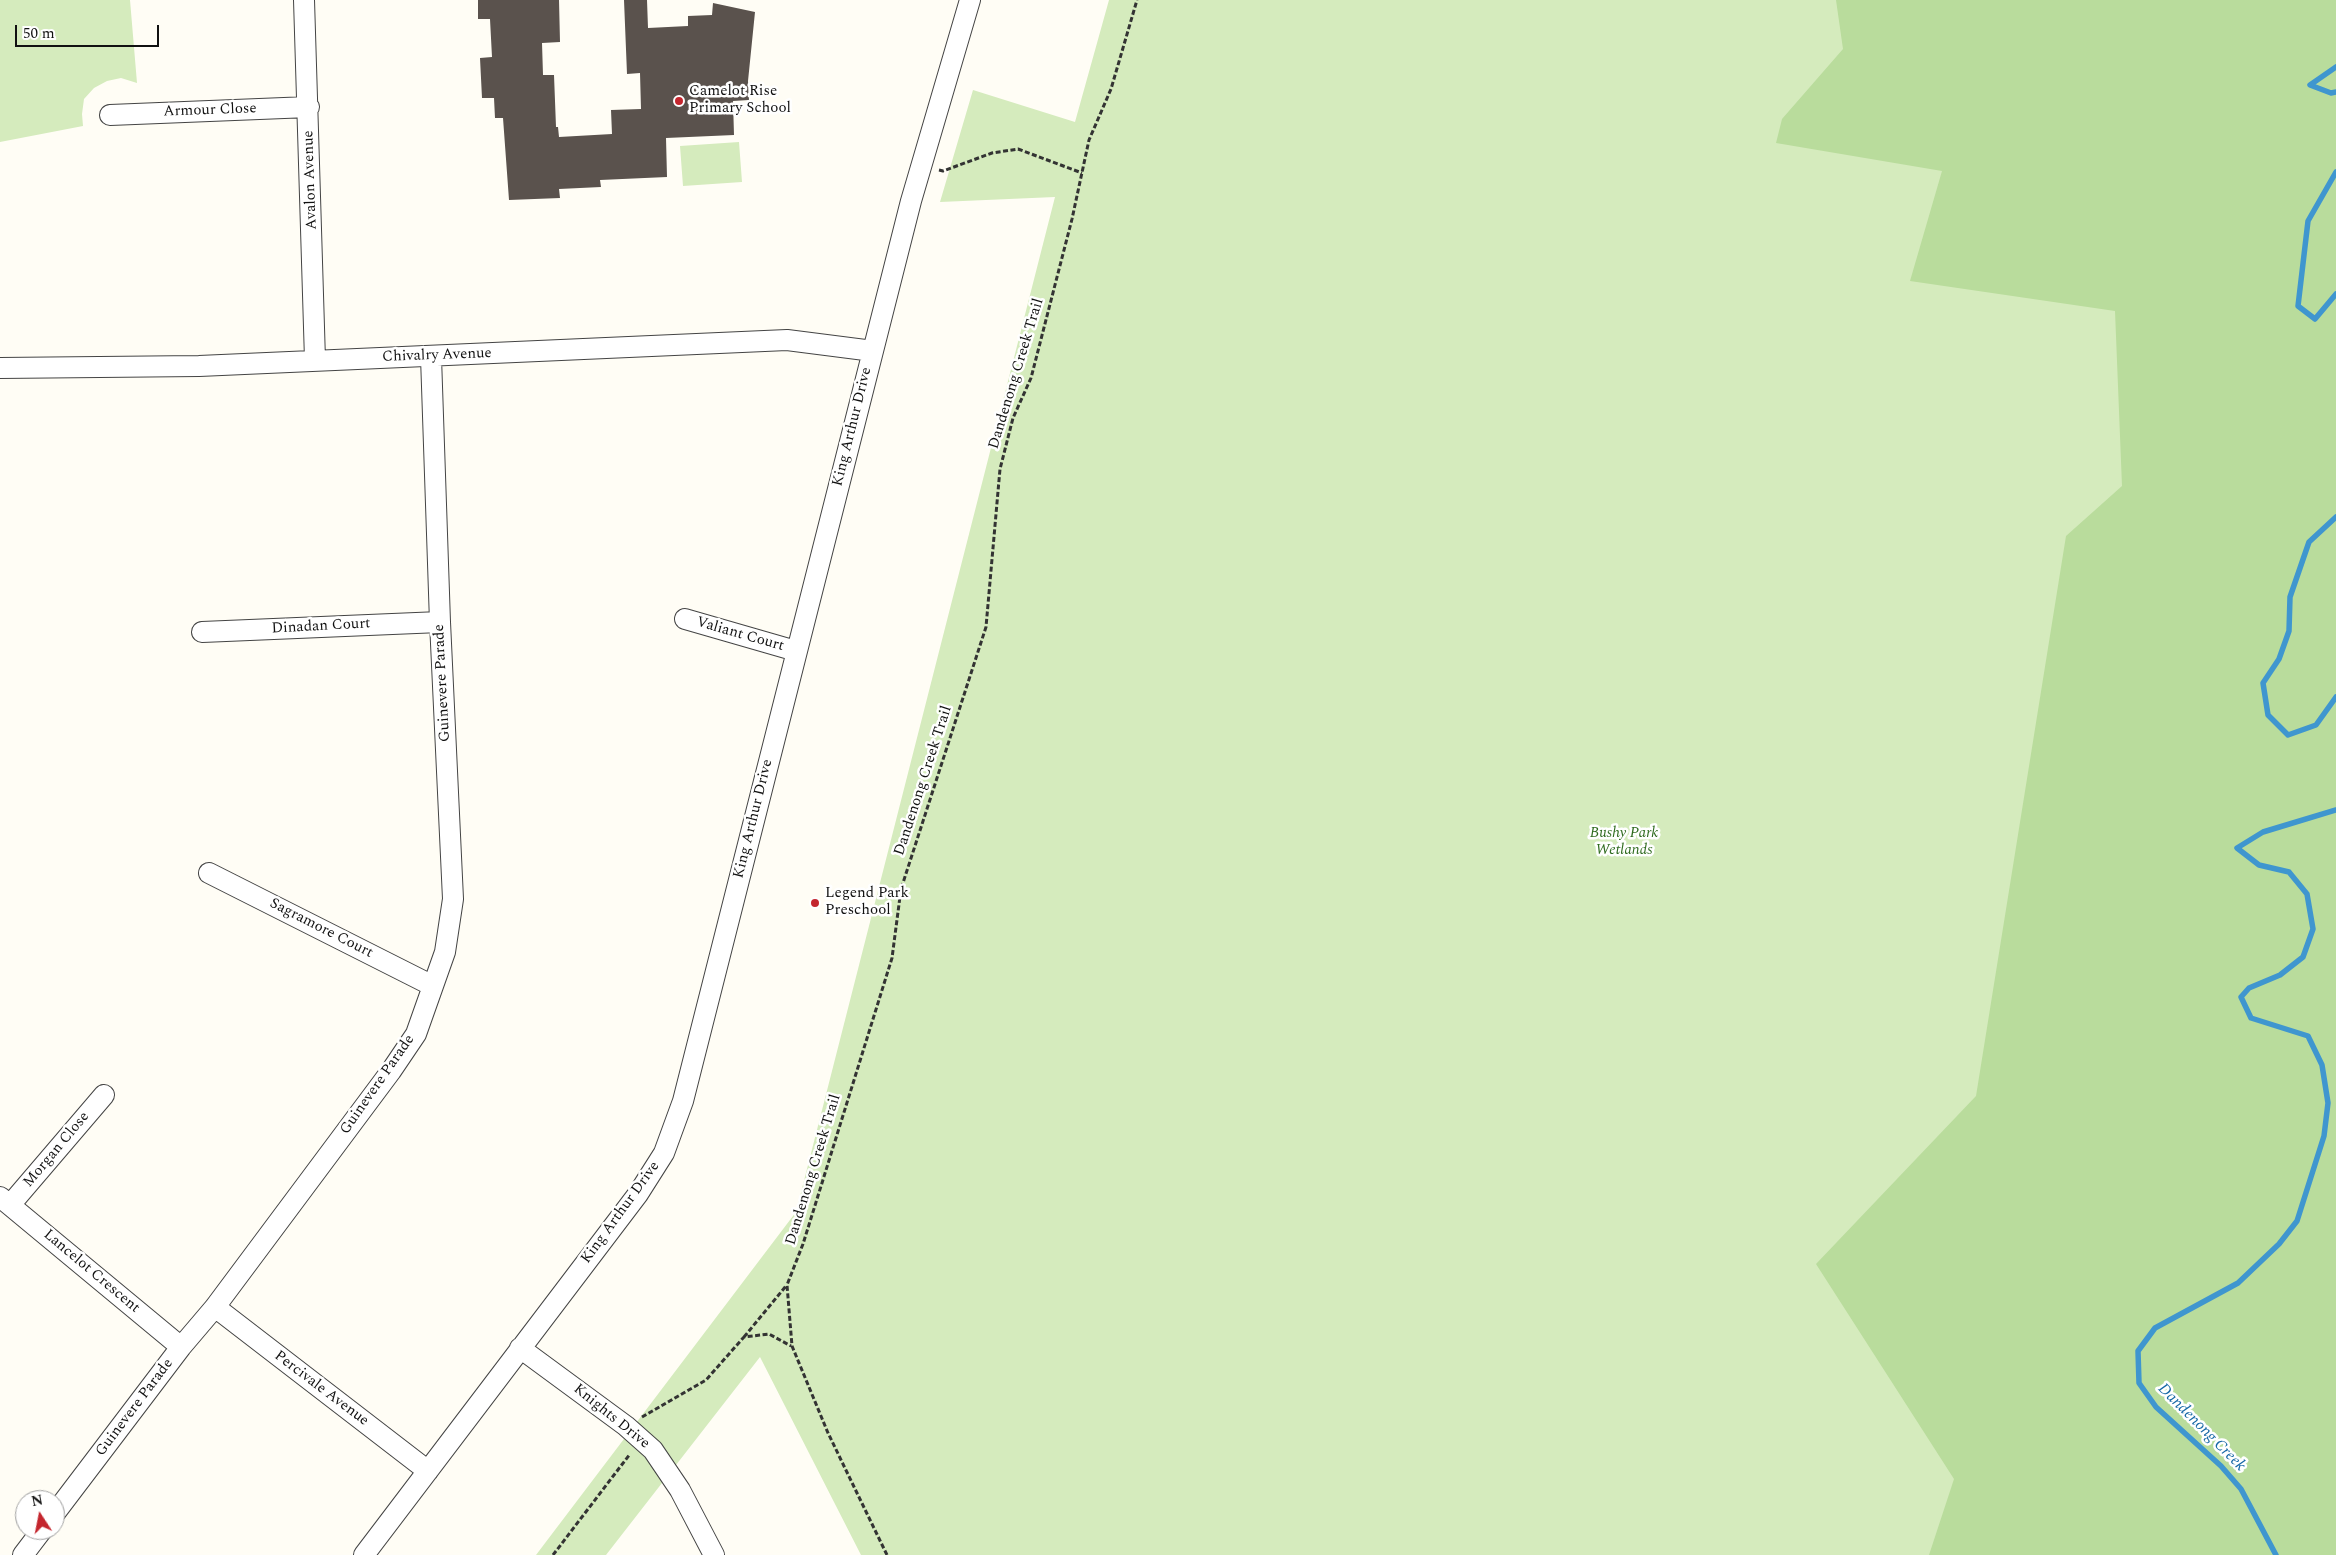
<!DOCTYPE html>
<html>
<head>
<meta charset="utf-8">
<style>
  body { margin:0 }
  #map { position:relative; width:2336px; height:1555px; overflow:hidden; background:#fffdf5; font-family:Spectral,serif }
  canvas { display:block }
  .north { position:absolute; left:15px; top:1490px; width:50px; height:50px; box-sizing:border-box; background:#fff; border:1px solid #a0a0a0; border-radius:50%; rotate:349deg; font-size:14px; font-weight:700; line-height:20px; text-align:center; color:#111 }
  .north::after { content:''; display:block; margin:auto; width:18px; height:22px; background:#c4262e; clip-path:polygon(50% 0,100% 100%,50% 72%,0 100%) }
  .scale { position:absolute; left:15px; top:25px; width:144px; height:22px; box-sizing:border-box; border:2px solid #111; border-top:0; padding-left:6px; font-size:15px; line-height:18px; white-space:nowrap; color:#111; -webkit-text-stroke:4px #fff; paint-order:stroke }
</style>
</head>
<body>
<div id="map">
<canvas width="2336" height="1555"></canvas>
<div class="north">N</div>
<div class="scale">50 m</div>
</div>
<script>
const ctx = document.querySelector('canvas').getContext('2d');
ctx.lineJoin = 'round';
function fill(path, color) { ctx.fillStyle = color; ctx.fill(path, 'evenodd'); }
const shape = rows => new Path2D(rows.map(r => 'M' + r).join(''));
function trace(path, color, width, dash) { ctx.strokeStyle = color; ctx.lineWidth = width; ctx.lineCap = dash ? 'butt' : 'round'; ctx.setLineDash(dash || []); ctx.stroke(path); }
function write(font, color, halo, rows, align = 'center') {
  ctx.font = font + ' Spectral,serif'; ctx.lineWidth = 5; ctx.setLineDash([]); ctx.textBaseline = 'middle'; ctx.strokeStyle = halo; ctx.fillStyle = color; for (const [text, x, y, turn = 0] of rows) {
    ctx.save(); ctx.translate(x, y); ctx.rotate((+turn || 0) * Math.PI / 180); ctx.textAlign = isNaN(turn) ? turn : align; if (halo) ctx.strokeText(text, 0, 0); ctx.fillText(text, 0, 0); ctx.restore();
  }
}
fill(shape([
  [0,0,130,0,137,83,121,78,107,81,94,88,84,99,82,114,83,126,0,142],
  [1109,0,2336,0,2223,1555,861,1555,760,1357,606,1555,536,1555,796,1212,1055,197,940,202,973,90,1075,122],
  [739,142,742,182,683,186,680,146]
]), '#d5ebbd');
fill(shape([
  [1836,0,2336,0,2336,1555,1929,1555,1954,1479,1816,1264,1976,1096,2066,536,2122,486,2115,311,1910,281,1942,171,1776,143,1782,119,1843,49]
]), '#b9dc9c');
trace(shape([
  [2336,67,2310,85,2331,93,2336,92],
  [2336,172,2308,221,2298,306,2315,319,2336,294],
  [2336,517,2309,542,2290,597,2289,631,2279,659,2263,683,2268,715,2288,735,2316,725,2336,697],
  [2276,1555,2241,1489,2221,1466,2156,1407,2139,1383,2138,1351,2155,1328,2238,1283,2279,1244,2297,1221,2324,1136,2328,1103,2322,1065,2308,1036,2251,1018,2241,997,2249,988,2280,975,2303,957,2313,929,2307,894,2289,872,2259,865,2237,848,2263,832,2336,810]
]), '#3f96cf', 5.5);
fill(shape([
  [478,0,559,0,560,42,542,43,543,75,554,75,556,127,558,127,559,137,612,134,611,110,641,109,640,73,627,74,624,0,647,0,648,28,688,26,688,16,712,15,713,3,755,12,748,81,749,100,733,101,734,135,666,138,667,177,600,180,601,187,559,189,560,198,509,200,503,118,495,118,494,98,482,98,480,58,492,57,490,19,478,19]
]), '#5a524d');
const minor = shape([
  [304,0,315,360],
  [110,115,309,107],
  [0,368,199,366,787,340,873,351],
  [685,619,796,651],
  [202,632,440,622],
  [209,873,433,986],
  [0,1197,181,1347],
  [10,1205,104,1095],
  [215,1307,428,1471],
  [520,1348,626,1426,653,1450,680,1490,714,1555],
  [55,1513,181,1347,215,1307,391,1071,416,1034,445,952,453,899,440,622,431,357],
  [23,1555,42,1530],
  [364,1555,638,1194,664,1153,683,1101,911,201,970,0]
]);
trace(minor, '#444', 22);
trace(shape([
  [939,170,943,171,992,153,1018,149,1082,173],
  [744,1337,786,1286],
  [642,1417,706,1380,744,1337,769,1334,791,1346],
  [553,1555,630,1454],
  [887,1555,828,1433,792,1346,787,1285,803,1244,892,958,901,889,986,627,1000,469,1013,418,1031,378,1072,219,1089,140,1111,89,1137,0]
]), '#333', 3, [5, 2.5]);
trace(minor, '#fff', 20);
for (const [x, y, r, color] of [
  [679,101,5,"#c4262e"],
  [815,903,5,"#c4262e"]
]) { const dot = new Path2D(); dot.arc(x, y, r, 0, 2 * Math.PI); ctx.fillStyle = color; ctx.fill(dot); trace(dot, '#fff', 2); }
write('15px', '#111', '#fff', [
  ["Camelot Rise",689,92],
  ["Primary School",689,109],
  ["Legend Park",825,894],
  ["Preschool",825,911]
], 'left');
write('15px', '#111', '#fff', [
  ["Armour Close",210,111,-2],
  ["Avalon Avenue",311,180,-92],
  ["Chivalry Avenue",437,356,-2],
  ["Dandenong Creek Trail",1017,374,-73],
  ["King Arthur Drive",853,427,-76],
  ["Dinadan Court",321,627,-3],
  ["Valiant Court",740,635,16],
  ["Guinevere Parade",443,683,-93],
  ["Dandenong Creek Trail",924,781,-72],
  ["King Arthur Drive",754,819,-76],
  ["Sagramore Court",321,929,27],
  ["Guinevere Parade",378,1085,-55],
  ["Morgan Close",57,1150,-50],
  ["Dandenong Creek Trail",814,1170,-73],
  ["King Arthur Drive",621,1213,-54],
  ["Lancelot Crescent",91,1272,40],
  ["Percivale Avenue",321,1389,37],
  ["Guinevere Parade",135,1408,-53],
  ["Knights Drive",611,1417,39]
]);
write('italic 15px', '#2f6b1f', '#fff', [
  ["Bushy Park",1624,834],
  ["Wetlands",1624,851]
]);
write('italic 16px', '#1768a6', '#fff', [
  ["Dandenong Creek",2201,1428,45]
]);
</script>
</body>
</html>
